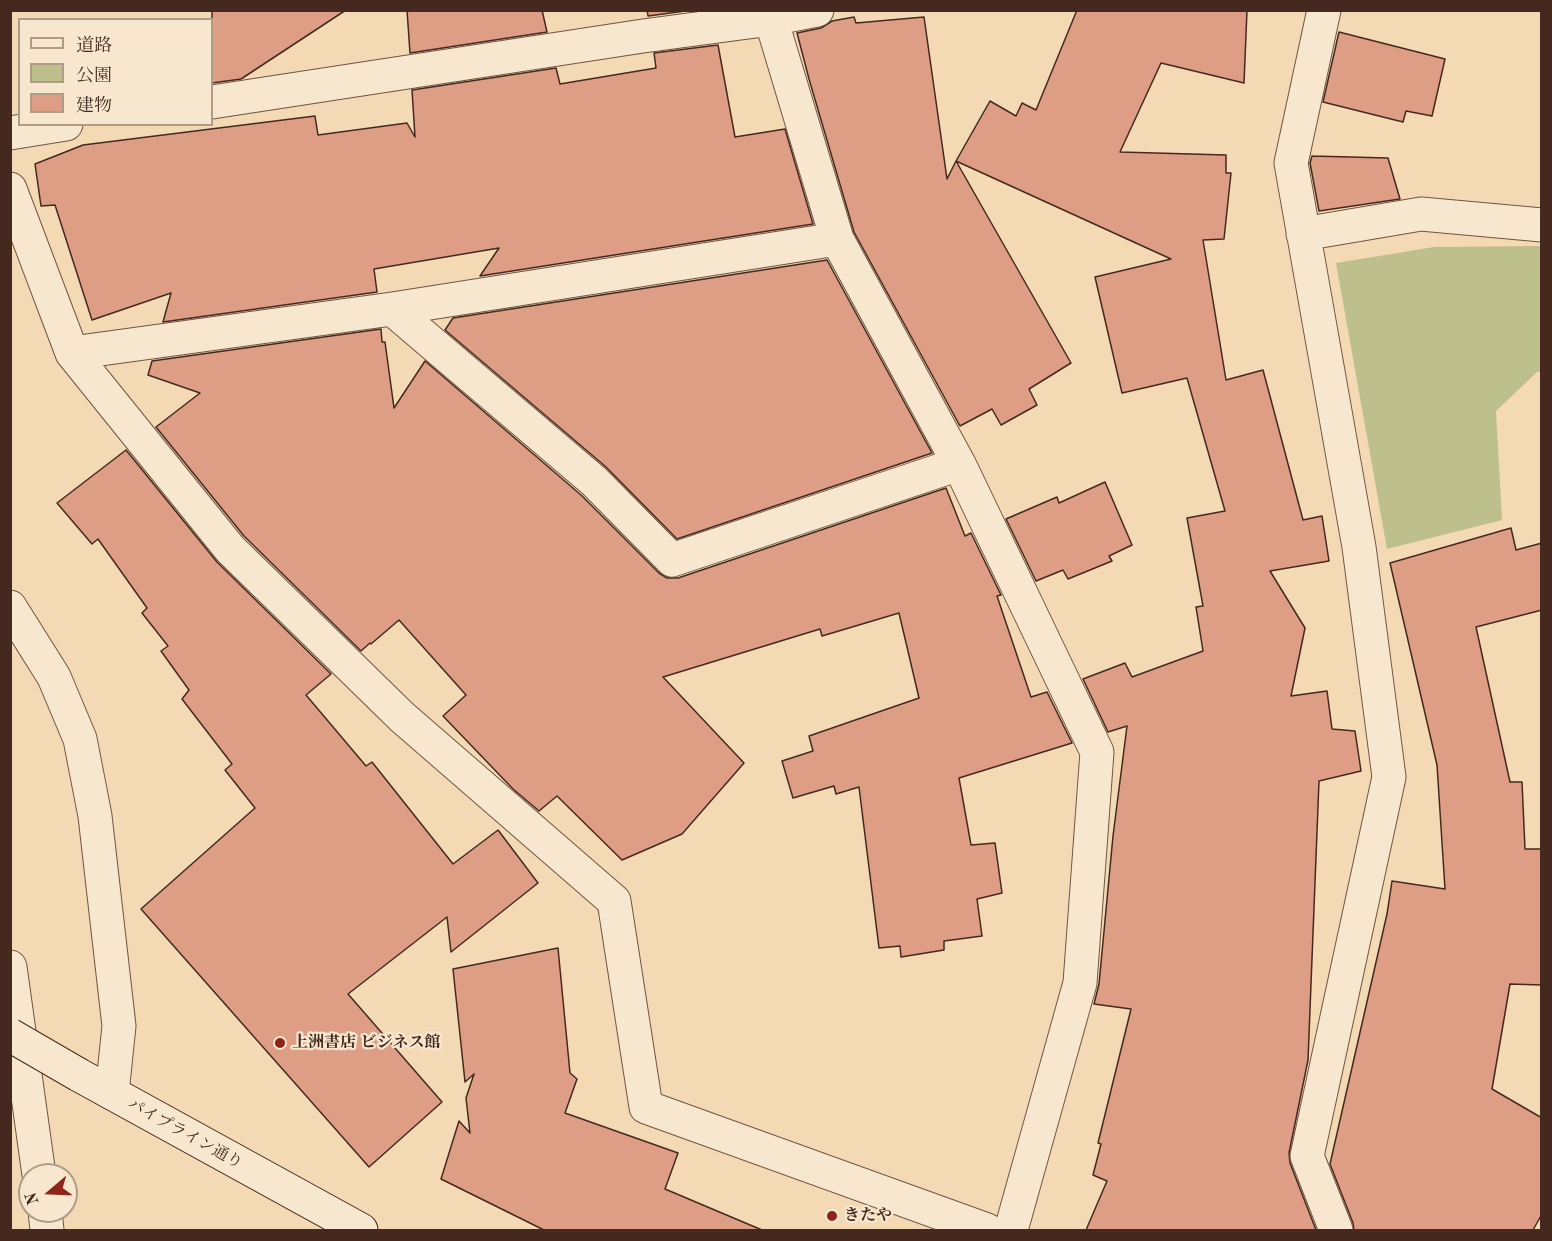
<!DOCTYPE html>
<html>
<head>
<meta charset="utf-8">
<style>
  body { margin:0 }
  #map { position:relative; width:1552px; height:1241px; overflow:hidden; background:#f3dab4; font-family:"Old Standard TT","Noto Serif JP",serif }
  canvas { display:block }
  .frame { position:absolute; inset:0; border:12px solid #45291f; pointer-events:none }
  .legend { position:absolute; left:18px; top:18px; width:195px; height:108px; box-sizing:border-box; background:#f7e7ce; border:2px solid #b09b88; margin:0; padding:8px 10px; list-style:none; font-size:18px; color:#45291f }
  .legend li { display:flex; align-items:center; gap:12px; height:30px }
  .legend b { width:30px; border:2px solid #b09b88 }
  .north { position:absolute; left:18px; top:1163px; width:60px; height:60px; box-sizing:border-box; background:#f7e7ce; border:2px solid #b09b88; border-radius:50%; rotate:251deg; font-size:16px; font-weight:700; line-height:24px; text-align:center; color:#45291f }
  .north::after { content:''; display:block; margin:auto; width:21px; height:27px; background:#8f2418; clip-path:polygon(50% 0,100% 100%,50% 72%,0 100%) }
</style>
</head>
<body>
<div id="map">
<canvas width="1552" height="1241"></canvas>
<div class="frame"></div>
<ul class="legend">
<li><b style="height:8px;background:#f7e7ce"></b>道路</li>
<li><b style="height:16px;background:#bdbf8c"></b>公園</li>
<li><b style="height:16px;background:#de9e86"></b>建物</li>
</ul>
<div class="north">N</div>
</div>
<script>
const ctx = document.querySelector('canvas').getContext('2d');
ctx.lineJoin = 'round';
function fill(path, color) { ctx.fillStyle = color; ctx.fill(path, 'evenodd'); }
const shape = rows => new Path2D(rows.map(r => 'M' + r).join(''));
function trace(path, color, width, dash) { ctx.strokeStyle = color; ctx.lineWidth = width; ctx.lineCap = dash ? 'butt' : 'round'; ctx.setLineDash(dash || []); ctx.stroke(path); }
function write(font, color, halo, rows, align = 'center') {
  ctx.font = font + ' "Old Standard TT","Noto Serif JP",serif'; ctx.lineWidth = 4.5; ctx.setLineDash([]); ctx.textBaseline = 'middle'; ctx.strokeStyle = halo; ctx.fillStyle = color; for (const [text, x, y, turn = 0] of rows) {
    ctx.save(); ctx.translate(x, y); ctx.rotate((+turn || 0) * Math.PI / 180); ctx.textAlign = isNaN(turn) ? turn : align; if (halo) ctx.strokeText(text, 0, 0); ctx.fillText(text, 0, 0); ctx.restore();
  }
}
fill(shape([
  [1539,246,1542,249,1541,372,1537,372,1496,411,1502,520,1387,549,1336,263,1434,247]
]), '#bdbf8c');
const building = shape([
  [212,10,346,10,241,79,212,83,212,10],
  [407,10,542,10,547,32,410,53,407,10],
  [647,10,693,10,648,16,647,10],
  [1077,10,1247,10,1244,83,1161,63,1120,152,1226,155,1226,173,1231,173,1224,239,1203,240,1226,380,1263,370,1303,520,1322,516,1329,561,1270,571,1305,628,1291,696,1327,691,1332,729,1355,731,1361,771,1319,781,1308,1060,1289,1153,1290,1163,1316,1230,1086,1230,1107,1181,1093,1175,1101,1144,1098,1143,1131,1009,1094,1004,1099,984,1113,836,1127,726,1108,732,1083,679,1125,663,1132,677,1203,651,1196,607,1203,606,1187,518,1225,511,1187,378,1122,393,1095,277,1171,259,956,161,990,101,1016,116,1022,103,1036,110,1077,10],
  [854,17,856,23,924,17,947,179,956,161,1071,363,1029,389,1037,405,1001,425,992,409,960,426,854,232,809,79,797,33,821,28,832,21,854,17],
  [1339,32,1445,59,1432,116,1406,111,1403,122,1323,102,1339,32],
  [718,45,735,137,785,129,813,224,480,276,499,248,374,269,377,292,163,322,171,293,92,320,55,205,41,206,35,164,83,145,315,116,318,135,407,123,415,137,412,90,556,68,560,84,656,68,654,53,718,45],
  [1312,156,1388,158,1400,199,1319,211,1310,163,1312,156],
  [827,260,932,453,677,539,606,467,445,330,453,318,827,260],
  [381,329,382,342,385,342,394,408,425,361,581,495,659,573,667,578,678,578,946,488,965,536,971,533,1001,595,997,596,1031,697,1047,692,1072,743,959,778,971,845,995,843,1002,893,977,899,982,936,944,941,944,950,901,957,900,946,879,948,859,787,836,794,834,786,793,798,782,761,813,751,809,736,919,698,899,613,822,636,820,629,663,677,744,763,682,834,622,860,557,796,539,811,513,789,443,716,466,695,399,620,371,644,370,643,361,651,244,536,156,427,200,393,148,375,152,361,381,329],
  [126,450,217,562,331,674,306,695,366,766,372,762,453,864,498,830,538,883,451,952,447,917,348,994,442,1102,369,1167,141,909,255,808,225,770,232,764,182,699,189,690,161,651,168,646,142,613,147,608,98,539,92,544,57,503,126,450],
  [1105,482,1132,545,1109,556,1112,561,1068,579,1063,570,1036,581,1006,519,1057,497,1059,503,1105,482],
  [1511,528,1516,550,1542,543,1542,610,1476,627,1510,782,1522,782,1525,849,1542,849,1542,985,1510,984,1492,1089,1542,1118,1542,1214,1533,1230,1354,1230,1353,1223,1330,1164,1387,914,1392,881,1445,889,1437,765,1390,563,1511,528],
  [558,948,570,1073,577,1079,565,1113,678,1153,665,1189,762,1230,544,1230,441,1179,459,1121,470,1133,466,1098,474,1074,465,1082,453,969,558,948]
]);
fill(building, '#de9e86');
trace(building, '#45291f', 1.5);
const street = shape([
  [1324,10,1291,163,1359,547,1389,777,1307,1156,1336,1230],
  [771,19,837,239,959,464,1097,752,1080,983,1011,1230],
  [212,102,643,36,771,19,817,10],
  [10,133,66,124],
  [10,189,72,353,230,549,402,717,614,901,646,1107,987,1230],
  [1303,234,1421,214,1542,225],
  [392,309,594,481,672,560,959,464],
  [72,353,392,309,837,239],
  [10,607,54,677,80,739,95,816,119,1026,112,1093],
  [10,967,39,1175],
  [45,1211,47,1230]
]);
const secondary = shape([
  [79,1075,361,1230]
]);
trace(street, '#705544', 35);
trace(secondary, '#45291f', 35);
trace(street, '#f7e7ce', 33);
trace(secondary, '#f7e7ce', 33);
const secondaryBridge = shape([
  [10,1035,79,1075]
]);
trace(secondaryBridge, '#45291f', 35, []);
trace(secondaryBridge, '#f7e7ce', 33);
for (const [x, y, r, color] of [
  [280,1043,6,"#8f2418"],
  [832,1216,6,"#8f2418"]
]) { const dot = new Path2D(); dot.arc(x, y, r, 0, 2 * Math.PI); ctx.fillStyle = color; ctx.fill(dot); trace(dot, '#f7e7ce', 2); }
write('bold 16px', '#45291f', '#f7e7ce', [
  ["上洲書店 ビジネス館",292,1043],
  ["きたや",844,1216]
], 'left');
write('16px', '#45291f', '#f7e7ce', [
  ["パイプライン通り",185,1134,29]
]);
</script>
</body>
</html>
